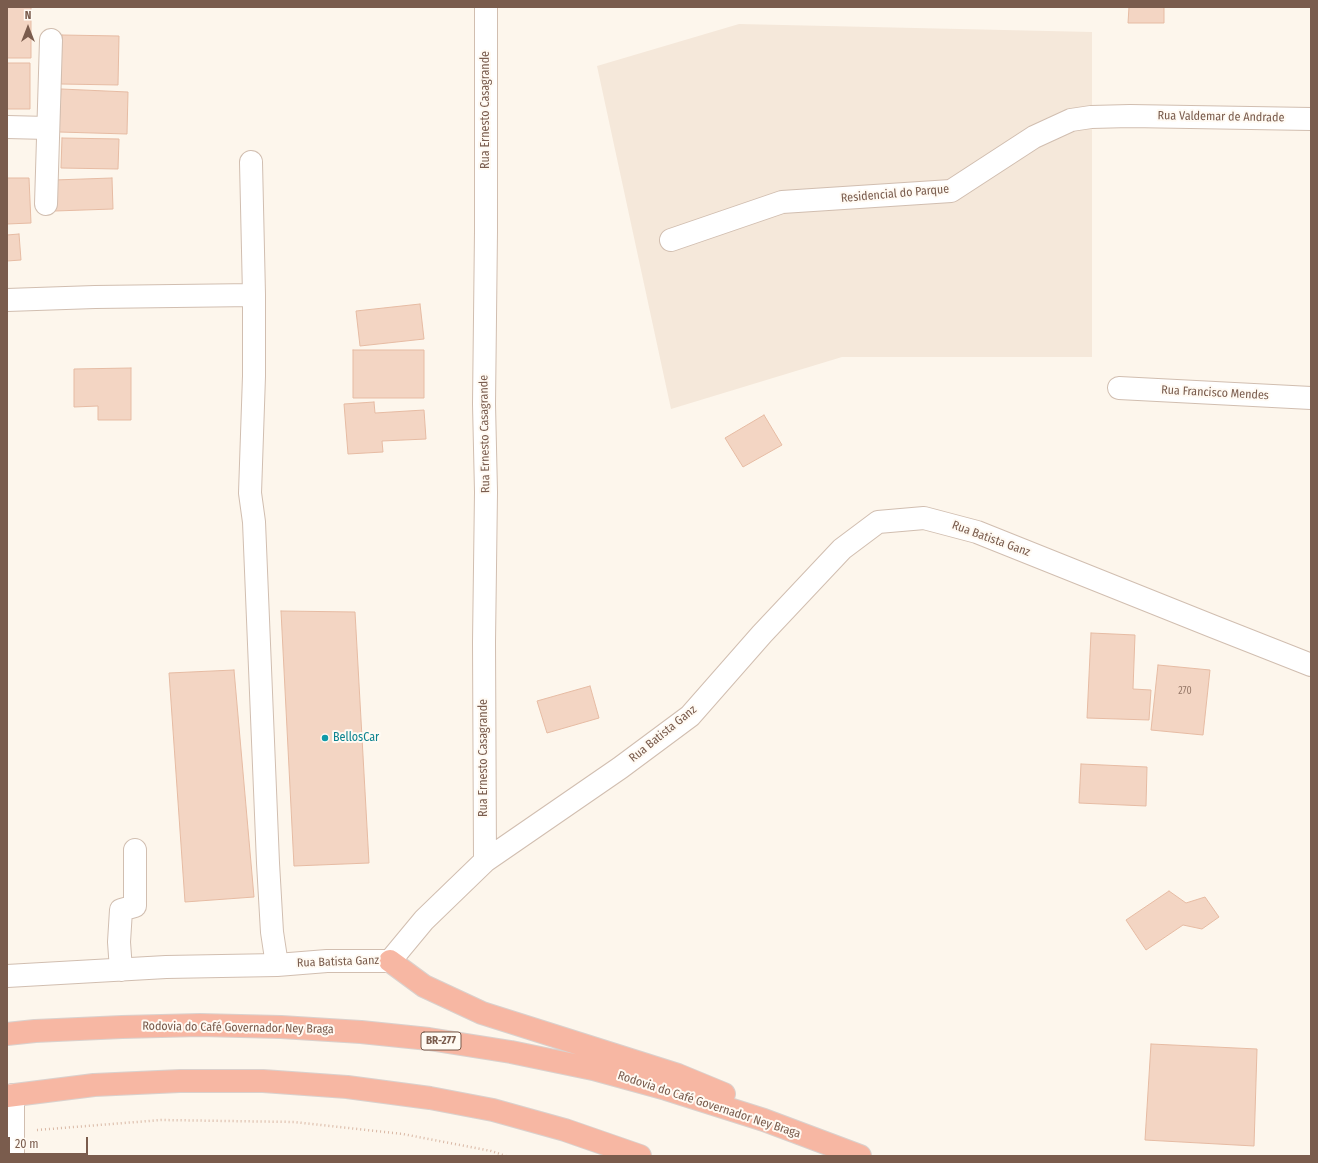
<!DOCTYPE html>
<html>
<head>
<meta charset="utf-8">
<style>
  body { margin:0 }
  #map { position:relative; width:1318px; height:1163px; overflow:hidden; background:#fdf6ec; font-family:"Fira Sans Condensed",sans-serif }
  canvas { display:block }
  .frame { position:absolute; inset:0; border:8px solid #7a5c4d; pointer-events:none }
  .north { position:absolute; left:8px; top:8px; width:40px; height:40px; -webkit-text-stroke:3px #fffaf3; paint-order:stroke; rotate:0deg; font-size:11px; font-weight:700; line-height:16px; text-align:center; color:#7a5c4d }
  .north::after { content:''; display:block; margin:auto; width:14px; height:18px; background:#7a5c4d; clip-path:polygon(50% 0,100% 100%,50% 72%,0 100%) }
  .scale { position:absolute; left:8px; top:1137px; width:80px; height:18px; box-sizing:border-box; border:2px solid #7a5c4d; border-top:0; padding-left:5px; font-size:12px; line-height:14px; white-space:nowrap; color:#7a5c4d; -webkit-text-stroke:3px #fffaf3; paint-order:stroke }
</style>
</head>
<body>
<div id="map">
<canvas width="1318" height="1163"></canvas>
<div class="frame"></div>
<div class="north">N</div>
<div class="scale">20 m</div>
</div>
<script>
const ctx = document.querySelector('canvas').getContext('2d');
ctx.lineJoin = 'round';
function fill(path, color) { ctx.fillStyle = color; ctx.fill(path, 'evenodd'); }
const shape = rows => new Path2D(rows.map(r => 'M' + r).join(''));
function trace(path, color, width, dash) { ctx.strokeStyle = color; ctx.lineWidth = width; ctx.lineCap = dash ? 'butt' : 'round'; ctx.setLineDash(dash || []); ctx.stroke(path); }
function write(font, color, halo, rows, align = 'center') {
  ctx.font = font + ' "Fira Sans Condensed",sans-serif'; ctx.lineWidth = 4; ctx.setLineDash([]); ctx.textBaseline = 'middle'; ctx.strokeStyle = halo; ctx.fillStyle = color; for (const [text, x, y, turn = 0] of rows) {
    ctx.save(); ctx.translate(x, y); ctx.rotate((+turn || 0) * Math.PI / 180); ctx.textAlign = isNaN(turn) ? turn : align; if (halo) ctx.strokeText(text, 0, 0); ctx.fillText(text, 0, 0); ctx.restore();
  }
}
fill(shape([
  [739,24,1092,32,1092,357,842,357,671,409,597,66]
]), '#f5e8da');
const building = shape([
  [7,7,31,7,31,58,7,58,7,7],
  [1129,7,1164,7,1164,23,1128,23,1129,7],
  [62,35,119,36,118,85,61,84,62,35],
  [7,63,30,63,30,109,7,109,7,63],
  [61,89,128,92,127,134,59,132,61,89],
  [62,138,119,139,118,169,61,168,62,138],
  [7,178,29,178,31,223,7,224,7,178],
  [112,178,113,209,55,211,54,180,112,178],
  [19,234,21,260,7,261,7,235,19,234],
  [420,304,424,339,360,346,356,311,420,304],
  [353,350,424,350,424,398,353,398,353,350],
  [131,368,131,420,98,420,98,406,74,407,74,369,131,368],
  [374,402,375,413,424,410,426,439,382,441,383,452,348,454,344,404,374,402],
  [764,415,782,445,743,467,725,438,764,415],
  [281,611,355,612,369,863,294,866,281,611],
  [1091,633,1135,635,1133,689,1151,690,1149,720,1087,718,1091,633],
  [1158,665,1210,670,1203,735,1151,730,1158,665],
  [234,670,254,897,185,902,169,673,234,670],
  [590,686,599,718,547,733,537,701,590,686],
  [1081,764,1147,767,1146,806,1079,803,1081,764],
  [1169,891,1186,903,1205,897,1219,917,1202,929,1183,925,1146,950,1126,920,1169,891],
  [1151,1044,1257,1049,1254,1146,1145,1140,1151,1044]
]);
fill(building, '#f3d5c3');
trace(building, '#e6bba3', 1);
const minor = shape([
  [7,127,48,128],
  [251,162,254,295],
  [46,204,51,40],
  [671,240,782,202,951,191,1034,137,1071,120,1091,117,1130,116,1311,119],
  [7,300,95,297,254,295,254,376,250,493,254,522,268,863,272,932,277,965],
  [1119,388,1311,398],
  [485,861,484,642,486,492,484,404,486,231,486,7],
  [121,970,119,942,121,910,135,906,135,850],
  [7,976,166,967,277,965,327,961,390,961,424,920,485,861,620,768,690,716,762,634,842,549,878,522,924,518,977,532,1212,626,1311,665],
  [13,1095,13,1156]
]);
const highway = shape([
  [390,961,424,986,482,1013,678,1075,724,1094],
  [7,1034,35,1031,122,1027,200,1025,281,1027,361,1032,429,1039,511,1052,593,1069,666,1089,764,1120,860,1156],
  [7,1096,94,1085,180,1081,263,1081,347,1087,430,1098,493,1110,565,1130,640,1156]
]);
trace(minor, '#d1beb0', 24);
trace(highway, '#dad1cd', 24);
trace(shape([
  [37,1130,161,1120,294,1122,403,1134,491,1151,506,1156]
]), '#d9b8a5', 2.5, [1, 3]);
trace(minor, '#fff', 22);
trace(highway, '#f7b7a3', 22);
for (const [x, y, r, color] of [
  [325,738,4,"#0f9aa8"]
]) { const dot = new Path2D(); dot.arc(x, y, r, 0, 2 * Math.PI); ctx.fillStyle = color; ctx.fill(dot); trace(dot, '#fffaf3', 1.5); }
write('10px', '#987a6a', null, [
  ["270",1185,691]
]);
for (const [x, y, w] of [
  [441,1041,40]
]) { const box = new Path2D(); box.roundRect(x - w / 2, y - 9, w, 18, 3); ctx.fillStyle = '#fffaf3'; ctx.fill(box); trace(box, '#7a5c4d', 1); }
write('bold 11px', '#7a5c4d', null, [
  ["BR-277",441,1041]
]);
write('12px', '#7a5c4d', '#fffaf3', [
  ["Rua Ernesto Casagrande",486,110,-90],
  ["Rua Valdemar de Andrade",1221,117,1],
  ["Residencial do Parque",895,194,-5],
  ["Rua Francisco Mendes",1215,393,3],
  ["Rua Ernesto Casagrande",485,434,-91],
  ["Rua Batista Ganz",991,539,20],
  ["Rua Batista Ganz",663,734,-39],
  ["Rua Ernesto Casagrande",484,758,-90],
  ["Rua Batista Ganz",338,962,-2],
  ["Rodovia do Café Governador Ney Braga",238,1028,1],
  ["Rodovia do Café Governador Ney Braga",709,1105,18]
]);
write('12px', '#0d838f', '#fffaf3', [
  ["BellosCar",333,738]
], 'left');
</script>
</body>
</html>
